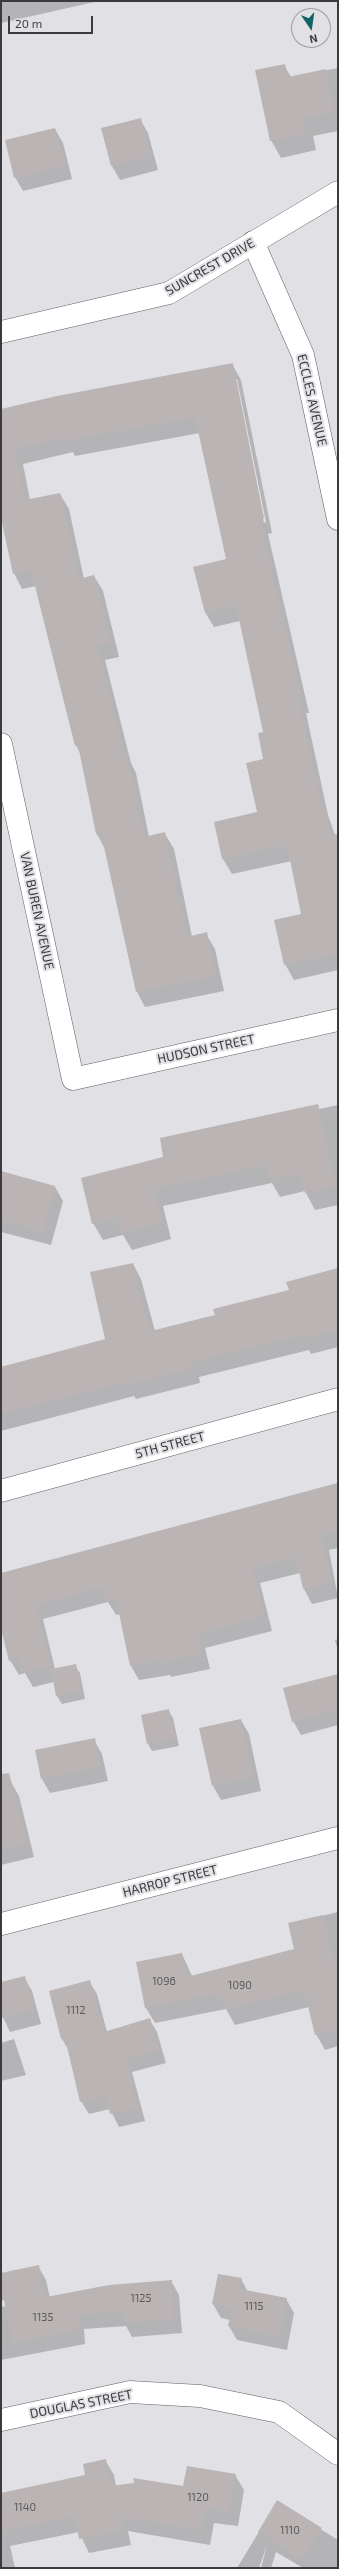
<!DOCTYPE html>
<html>
<head>
<meta charset="utf-8">
<style>
  body { margin:0 }
  #map { position:relative; width:339px; height:2569px; overflow:hidden; background:#e1e0e4; font-family:"Exo 2",sans-serif }
  canvas { display:block }
  .frame { position:absolute; inset:0; border:2px solid #3b3b3d; pointer-events:none }
  .north { position:absolute; left:291px; top:8px; width:40px; height:40px; box-sizing:border-box; background:#e1e0e4; border:1px solid #9f9ea1; border-radius:50%; rotate:167deg; font-size:11px; font-weight:700; line-height:16px; text-align:center; color:#3b3b3d }
  .north::after { content:''; display:block; margin:auto; width:14px; height:18px; background:#126365; clip-path:polygon(50% 0,100% 100%,50% 72%,0 100%) }
  .scale { position:absolute; left:8px; top:16px; width:85px; height:18px; box-sizing:border-box; border:2px solid #3b3b3d; border-top:0; padding-left:5px; font-size:12px; line-height:14px; white-space:nowrap; color:#3b3b3d; -webkit-text-stroke:3px #e1e0e4; paint-order:stroke }
</style>
</head>
<body>
<div id="map">
<canvas width="339" height="2569"></canvas>
<div class="frame"></div>
<div class="north">N</div>
<div class="scale">20 m</div>
</div>
<script>
const ctx = document.querySelector('canvas').getContext('2d');
ctx.lineJoin = 'round';
function fill(path, color) { ctx.fillStyle = color; ctx.fill(path, 'evenodd'); }
const shape = rows => new Path2D(rows.map(r => 'M' + r).join(''));
function trace(path, color, width, dash) { ctx.strokeStyle = color; ctx.lineWidth = width; ctx.lineCap = dash ? 'butt' : 'round'; ctx.setLineDash(dash || []); ctx.stroke(path); }
function write(font, color, halo, rows, align = 'center') {
  ctx.font = font + ' "Exo 2",sans-serif'; ctx.lineWidth = 4; ctx.setLineDash([]); ctx.textBaseline = 'middle'; ctx.strokeStyle = halo; ctx.fillStyle = color; for (const [text, x, y, turn = 0] of rows) {
    ctx.save(); ctx.translate(x, y); ctx.rotate((+turn || 0) * Math.PI / 180); ctx.textAlign = isNaN(turn) ? turn : align; if (halo) ctx.strokeText(text, 0, 0); ctx.fillText(text, 0, 0); ctx.restore();
  }
}
fill(shape([
  [1,1,99,1,1,23],
  [284,65,291,77,338,68,338,131,313,136,316,150,281,158,271,140],
  [140,119,148,133,158,170,120,180,112,166],
  [55,129,63,143,72,179,23,191,15,177],
  [232,364,241,380,272,533,268,534,309,713,306,713,328,815,335,835,338,835,338,970,294,980,285,964,303,914,292,861,232,874,223,859,215,823,258,813,264,760,264,733,240,621,214,627,205,612,227,559,200,433,75,456,73,452,23,464,30,500,60,494,69,509,84,579,94,576,103,591,119,657,105,660,131,763,136,773,149,837,165,834,174,849,192,937,206,934,215,949,224,991,145,1007,137,992,105,849,97,834,81,755,76,745,36,586,22,589,14,573,1,513,1,410],
  [235,379,237,379,266,522,264,523],
  [318,1105,319,1109,338,1105,338,1205,315,1210,305,1191,280,1197,272,1183,163,1206,171,1239,132,1250,123,1235,103,1240,93,1223,164,1157],
  [1,1172,55,1187,63,1201,51,1245,1,1232],
  [133,1264,141,1279,155,1331,216,1316,290,1291,338,1269,338,1347,311,1354,309,1350,199,1377,200,1383,136,1399,134,1396,1,1431,1,1367,106,1340],
  [338,1483,338,1548,329,1550,338,1598,312,1604,304,1589,300,1573,260,1583,272,1631,205,1648,210,1669,171,1677,170,1675,139,1680,131,1666,120,1614,116,1615,108,1602,43,1619,55,1669,75,1666,80,1673,85,1699,62,1704,57,1696,54,1682,33,1687,25,1673,19,1675,10,1660,3,1634,1,1635,1,1574],
  [338,1639,338,1651,335,1640],
  [338,1675,338,1725,301,1735,293,1721],
  [168,1710,173,1718,179,1746,152,1751,148,1744],
  [241,1720,249,1734,261,1791,221,1800,213,1786,200,1729],
  [94,1740,102,1754,108,1781,50,1793,42,1779],
  [11,1782,19,1796,34,1857,1,1865,1,1785],
  [338,1912,338,2046,325,2050,316,2034,309,2007,235,2025,226,2009,155,2023,146,2008,182,1954,192,1976,296,1950,289,1924],
  [24,1977,32,1991,41,2024,10,2032,1,2013,1,1983],
  [89,1981,97,1994,107,2032,149,2019,157,2032,166,2063,132,2072,145,2121,119,2127,110,2109,89,2114,81,2101,69,2051,62,2039,50,1992],
  [14,2039,26,2075,1,2081,1,2043],
  [38,2266,46,2280,50,2298,171,2281,179,2295,182,2333,132,2337,126,2326,84,2329,85,2344,1,2360,1,2307,6,2306,1,2274],
  [241,2279,248,2292,286,2299,294,2313,287,2350,237,2340,229,2326,230,2320,221,2318,213,2304],
  [105,2460,114,2475,116,2486,184,2487,235,2475,244,2490,238,2526,214,2523,210,2545,128,2531,131,2545,89,2553,79,2532,10,2546,15,2568,1,2568,1,2494,86,2476],
  [277,2502,338,2540,338,2568,303,2568,276,2552,271,2568,261,2568,267,2545,259,2568,237,2568]
]), '#0003');
fill(shape([
  [285,64,288,77,326,69,335,112,303,119,307,133,270,141,255,70],
  [141,118,150,156,111,166,101,128],
  [55,128,65,165,14,178,5,140],
  [233,363,264,518,260,519,301,697,298,698,322,807,325,806,330,835,338,834,338,953,284,965,274,920,301,914,287,845,222,859,214,822,257,812,246,763,263,759,258,733,263,732,236,605,205,613,193,567,226,559,195,417,66,441,65,437,15,449,25,500,60,493,79,579,94,575,111,642,97,645,125,757,128,756,144,837,165,832,187,937,207,932,216,976,136,992,101,833,96,834,78,745,75,746,31,570,13,574,1,518,1,409,57,396],
  [318,1104,336,1186,305,1193,301,1174,269,1180,266,1165,154,1189,162,1222,121,1233,117,1217,92,1224,81,1178,163,1157,160,1138],
  [1,1171,55,1186,43,1232,1,1220],
  [133,1263,146,1319,148,1318,151,1331,215,1315,213,1309,289,1290,286,1282,338,1268,338,1330,301,1339,300,1336,191,1362,193,1368,127,1385,126,1382,1,1413,1,1367,105,1339,90,1272],
  [338,1483,338,1531,321,1535,332,1583,303,1589,296,1557,253,1568,265,1616,198,1634,202,1654,162,1663,161,1660,130,1666,116,1599,106,1601,103,1587,35,1605,51,1666,23,1673,19,1658,9,1661,1,1629,1,1573],
  [76,1664,81,1691,56,1696,51,1669],
  [338,1674,338,1709,292,1722,283,1688],
  [169,1709,175,1738,147,1744,141,1715],
  [241,1719,254,1777,212,1786,199,1728],
  [95,1738,100,1767,41,1779,35,1750],
  [9,1773,27,1843,1,1849,1,1774],
  [323,1915,338,1980,338,2029,315,2035,304,1990,225,2009,221,1993,145,2008,136,1962,182,1953,187,1977,294,1949,288,1923],
  [25,1976,34,2009,1,2018,1,1982],
  [90,1980,104,2032,150,2018,159,2050,126,2059,138,2108,110,2114,106,2096,80,2102,65,2038,61,2039,49,1991],
  [39,2265,46,2297,109,2285,172,2280,174,2320,123,2323,123,2312,77,2315,80,2329,13,2343,4,2300,1,2301,1,2273],
  [218,2274,242,2278,240,2289,287,2298,279,2337,228,2326,232,2308,212,2304],
  [106,2459,111,2486,134,2483,133,2478,183,2486,187,2466,236,2474,229,2512,205,2508,202,2530,120,2517,123,2530,79,2539,75,2516,1,2531,1,2493,85,2475,83,2464],
  [277,2500,322,2528,302,2559,258,2532]
]), '#bab5b4');
const street = shape([
  [253,242,303,355,338,519],
  [1,332,169,293,338,192],
  [1,744,73,1079,338,1020],
  [1,1491,338,1399],
  [1,1924,338,1838],
  [1,2420,130,2392,200,2396,279,2412,338,2454]
]);
trace(street, '#615f63', 23);
trace(street, '#fff', 22);
write('11px', '#5b5a5b', null, [
  ["1096",164,1981],
  ["1090",240,1985],
  ["1112",76,2010],
  ["1125",141,2298],
  ["1115",254,2306],
  ["1135",43,2317],
  ["1120",198,2497],
  ["1140",25,2507],
  ["1110",290,2530]
]);
write('13px', '#3b3b3d', '#e1e0e4', [
  ["SUNCREST DRIVE",210,267,-30],
  ["ECCLES AVENUE",312,400,77],
  ["VAN BUREN AVENUE",37,911,78],
  ["HUDSON STREET",206,1049,-12],
  ["5TH STREET",170,1445,-15],
  ["HARROP STREET",170,1881,-14],
  ["DOUGLAS STREET",81,2404,-11]
]);
</script>
</body>
</html>
